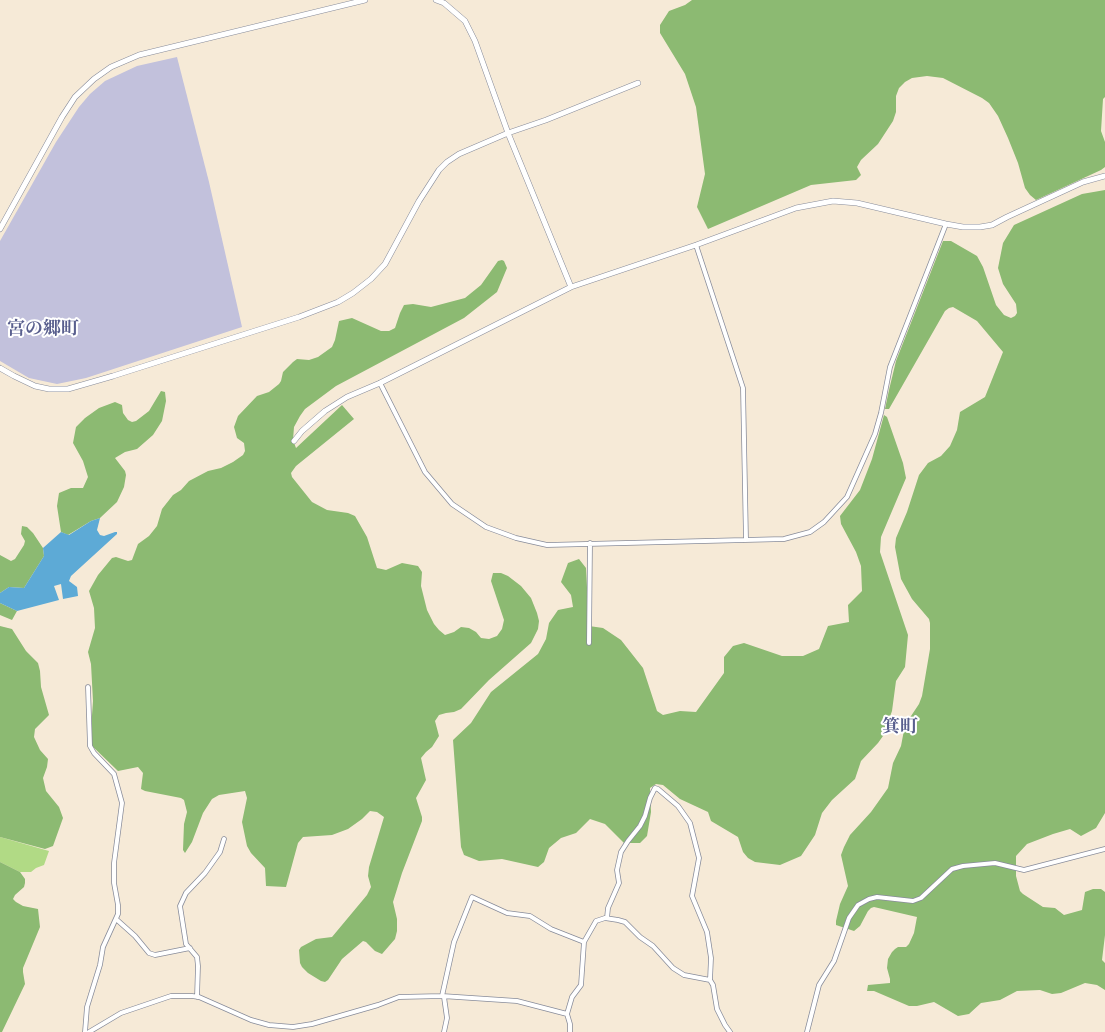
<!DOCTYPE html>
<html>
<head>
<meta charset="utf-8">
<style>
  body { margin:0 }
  canvas { display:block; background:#f6ead7 }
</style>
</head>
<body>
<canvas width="1105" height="1032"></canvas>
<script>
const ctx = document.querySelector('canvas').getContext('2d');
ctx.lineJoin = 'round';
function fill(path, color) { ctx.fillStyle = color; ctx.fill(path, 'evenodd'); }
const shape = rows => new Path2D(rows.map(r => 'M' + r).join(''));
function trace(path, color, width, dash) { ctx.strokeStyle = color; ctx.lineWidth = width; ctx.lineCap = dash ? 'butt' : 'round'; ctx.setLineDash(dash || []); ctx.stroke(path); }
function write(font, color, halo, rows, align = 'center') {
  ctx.font = font + ' Vollkorn,"Noto Serif JP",serif'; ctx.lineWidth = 4; ctx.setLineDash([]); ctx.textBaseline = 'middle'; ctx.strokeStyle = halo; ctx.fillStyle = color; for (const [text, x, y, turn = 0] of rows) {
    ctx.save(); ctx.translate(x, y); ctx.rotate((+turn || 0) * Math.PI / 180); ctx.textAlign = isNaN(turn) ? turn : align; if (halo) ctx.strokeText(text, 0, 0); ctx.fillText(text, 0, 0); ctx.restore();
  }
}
fill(shape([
  [177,57,209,182,242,327,86,378,57,384,29,378,0,361,0,241,56,142,79,107,90,94,105,81,137,66]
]), '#c2c1dc');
fill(shape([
  [0,837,49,851,44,865,36,868,31,872,20,872,0,862]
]), '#b1da85');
fill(shape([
  [692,0,1105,0,1105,97,1103,99,1101,131,1105,142,1105,167,1101,170,1036,200,1030,195,1025,188,1018,163,1008,138,998,116,989,103,982,98,943,78,927,76,912,78,905,82,899,88,896,96,896,112,893,121,878,144,861,160,857,167,861,175,856,180,811,185,708,229,697,207,705,174,696,107,685,74,660,33,660,25,669,11,685,5],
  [1105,190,1105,813,1096,828,1081,836,1070,829,1053,834,1027,844,1016,856,1016,876,1020,891,1023,894,1043,907,1055,908,1064,915,1082,910,1085,892,1093,889,1101,889,1105,892,1105,935,1102,960,1105,963,1105,990,1097,985,1085,983,1061,993,1052,994,1040,990,1017,991,1000,1000,981,1003,969,1014,958,1016,934,1002,917,1006,909,1006,874,991,867,991,868,985,890,983,890,979,887,968,888,959,892,952,895,949,898,947,906,947,909,944,914,933,917,917,874,907,871,908,868,911,860,926,854,931,836,925,836,921,840,904,848,886,841,855,844,847,850,835,871,812,888,788,893,763,901,746,905,725,919,704,922,696,930,649,930,623,929,619,912,599,901,579,895,547,896,538,907,512,919,475,928,463,941,456,950,446,957,430,960,412,985,397,1003,352,977,321,953,307,949,308,945,311,889,409,885,409,889,390,896,361,943,241,951,241,977,256,983,267,996,305,1004,315,1011,318,1015,316,1017,313,1016,304,1003,284,998,268,1003,243,1014,225,1082,194],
  [502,260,504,261,507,268,497,292,464,318,336,386,305,409,300,416,294,427,293,440,296,448,342,405,354,419,296,466,291,473,292,477,312,502,327,510,348,513,355,516,367,537,377,568,386,570,402,563,418,566,422,572,421,586,427,610,434,624,439,630,445,635,454,632,461,627,469,628,476,632,481,638,489,639,497,636,502,629,504,620,491,581,493,573,501,573,508,576,521,586,531,598,537,613,539,621,538,629,531,643,489,680,461,709,454,712,446,713,439,715,435,721,439,736,432,747,426,752,421,758,426,780,416,798,422,817,422,821,402,873,393,902,397,919,397,931,395,939,382,954,375,951,366,942,363,941,342,959,328,980,325,982,321,981,308,973,302,967,300,963,299,950,301,947,316,939,332,937,367,895,371,887,368,876,369,867,384,817,377,812,370,811,362,819,348,829,332,835,303,837,298,843,286,887,266,886,265,868,251,853,247,846,242,822,247,798,245,791,219,795,212,799,203,813,192,842,185,853,183,850,184,824,187,812,184,800,181,798,145,791,141,789,143,773,138,767,118,771,90,744,93,701,91,664,88,652,95,628,94,608,89,591,98,575,112,558,116,557,128,561,132,560,138,544,149,536,157,526,162,509,173,495,181,490,189,481,208,471,221,468,233,462,243,455,245,451,244,443,237,438,234,427,238,416,257,396,269,392,279,384,281,381,283,372,293,362,297,359,309,360,318,357,332,347,335,340,339,321,352,318,381,331,389,331,395,328,400,313,404,305,413,304,431,307,465,298,481,285,498,261],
  [161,391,165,392,166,401,162,421,153,435,137,449,125,452,115,458,125,471,126,475,124,487,117,502,100,518,91,521,68,535,61,532,57,506,59,493,71,488,83,488,88,477,83,461,73,443,76,427,85,418,99,408,115,402,122,405,123,413,128,420,132,422,136,421,149,411],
  [884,415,887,417,903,463,906,478,881,537,880,552,908,635,905,667,896,681,892,711,883,736,878,743,861,761,855,779,832,800,822,813,815,835,801,856,780,865,755,862,748,858,743,852,738,837,711,821,708,812,680,799,663,785,656,784,650,788,651,812,647,836,640,843,624,843,605,824,590,819,576,833,561,838,549,848,544,862,538,867,502,859,479,861,464,855,461,847,453,740,471,723,491,692,538,654,546,639,549,623,558,610,573,607,571,595,561,582,568,563,579,559,586,568,589,626,603,628,621,640,643,668,657,711,663,715,680,711,696,712,724,673,724,657,733,646,744,643,782,656,803,656,819,649,828,626,849,622,848,605,862,591,861,566,856,552,841,524,840,516,860,490,872,459],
  [22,526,27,527,33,533,43,548,44,556,24,588,9,587,0,593,0,555,11,561,15,559,24,545,25,541,21,534],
  [0,603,17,611,12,620,0,615],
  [0,626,12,629,26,651,38,663,40,671,41,687,49,715,35,729,34,737,40,750,48,759,47,767,43,778,46,791,59,807,63,818,53,846,45,849,0,837],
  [0,862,20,872,25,879,25,883,24,887,15,895,13,899,16,902,23,906,38,909,40,927,23,968,23,972,25,984,2,1032,0,1032]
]), '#8cba72');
fill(shape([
  [100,518,97,530,100,535,104,536,115,532,117,532,117,534,71,576,69,581,77,587,78,596,63,599,61,584,54,586,59,600,17,611,0,603,0,593,9,587,24,588,44,556,43,548,61,532,69,535,91,521]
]), '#5daad6');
const minor = shape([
  [696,245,743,388,746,540],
  [380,383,425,472,452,504,486,527,516,538,547,545,784,539,810,532,824,522,847,497,875,434,881,413,890,367,946,224],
  [589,643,590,543],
  [607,918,608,908,619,883,617,870,621,852,628,841,640,826,645,816,650,798,655,788,658,789,678,806,690,823,699,858,692,896,707,932,711,958,710,980],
  [116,919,135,936,149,953,155,955,190,948],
  [442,996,454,942,472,897,507,913,530,916,551,929,584,942],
  [197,997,198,966,197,957,186,944,180,906,186,893,205,873,220,852,224,839],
  [444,997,447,1018,444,1032],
  [85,1032,87,1007,100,965,103,947,118,914,118,905,114,883,114,863,122,803,114,774,94,753,90,746,88,687],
  [89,1032,121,1013,171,996,192,996,199,997,251,1020,269,1025,293,1027,312,1024,378,1005,399,997,442,996,517,1001,567,1014],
  [570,1032,570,1024,567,1014,572,997,581,985,584,942,596,921,605,918,618,920,625,922,640,937,653,946,673,968,684,975,710,980,713,985,717,1009,725,1025,730,1032],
  [807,1032,819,985,834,961,849,918,858,905,869,899,877,897,913,901,921,898,952,869,963,866,995,863,1024,870,1105,849]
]);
const tertiary = shape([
  [436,0,444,3,465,21,475,41,508,133,571,287],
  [0,229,62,117,75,97,94,79,111,67,139,55,365,0],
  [0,368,14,376,35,386,49,389,68,389,113,376,299,317,338,302,353,293,371,279,385,264,419,201,439,170,447,162,459,154,508,133,546,120,638,83],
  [294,441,302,431,325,411,347,397,380,383,571,287,696,245,796,208,833,201,857,203,946,224,963,227,980,227,992,225,1007,217,1083,182,1105,176]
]);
trace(minor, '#888c9a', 5.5);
trace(tertiary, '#888c9a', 6);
trace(minor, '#fff', 4);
trace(tertiary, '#fff', 5);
write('bold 18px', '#595f8e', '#fff', [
  ["宮の郷町",43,331],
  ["箕町",900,729]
]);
</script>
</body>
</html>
